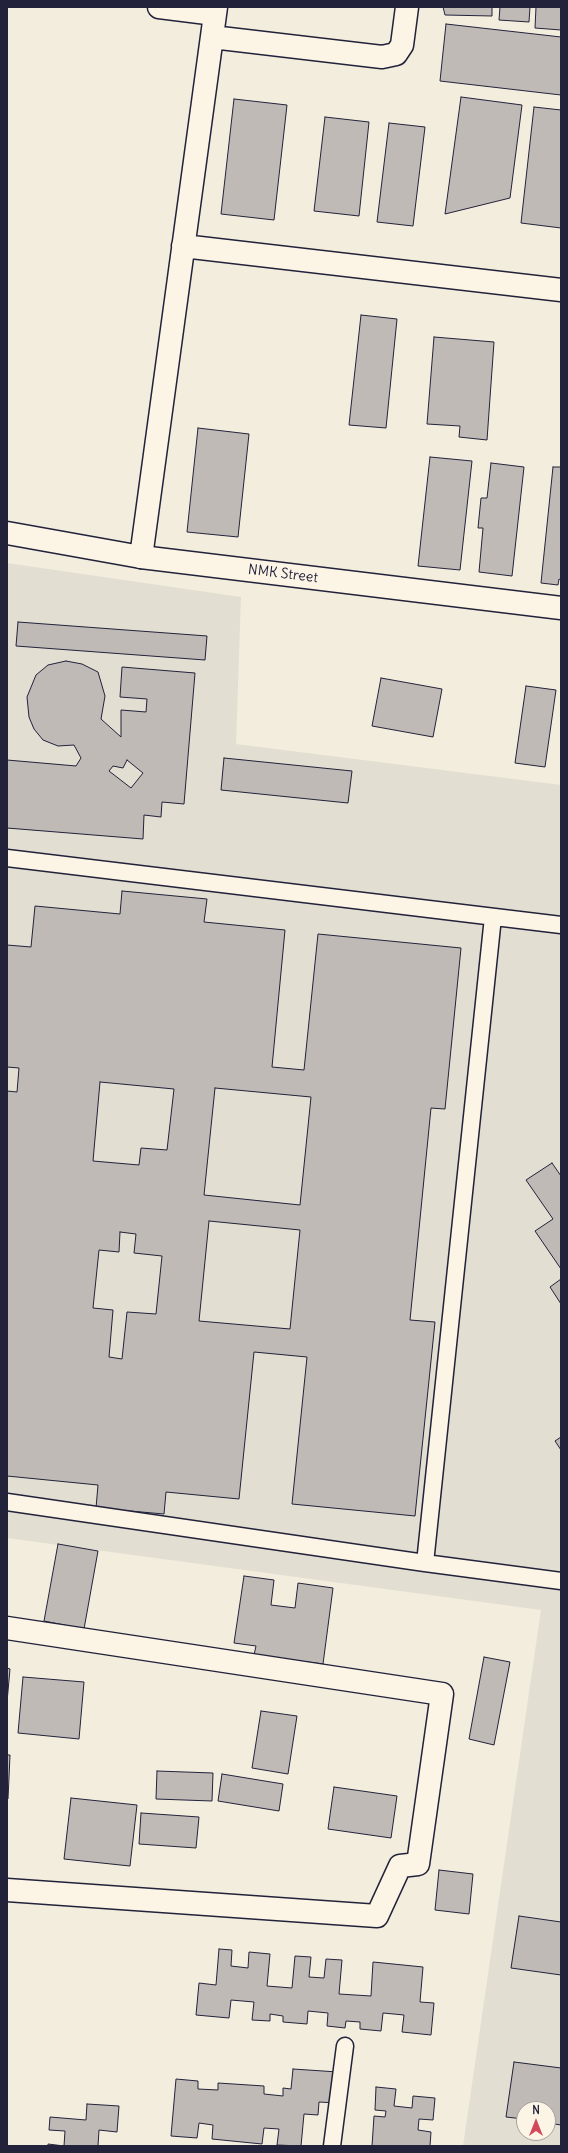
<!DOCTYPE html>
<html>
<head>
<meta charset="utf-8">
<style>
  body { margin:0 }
  #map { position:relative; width:568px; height:2153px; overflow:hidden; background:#f3edde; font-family:Delius,sans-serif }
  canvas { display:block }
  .frame { position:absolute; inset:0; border:8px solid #22223b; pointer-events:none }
  .north { position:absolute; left:516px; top:2101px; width:40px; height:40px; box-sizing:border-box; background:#fcf5e5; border:1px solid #a5a1a1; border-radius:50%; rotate:0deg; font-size:11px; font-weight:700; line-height:16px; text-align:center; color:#22223b }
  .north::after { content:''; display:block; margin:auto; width:14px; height:18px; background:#d1495b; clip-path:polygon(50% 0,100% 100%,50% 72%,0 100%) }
</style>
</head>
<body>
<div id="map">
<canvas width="568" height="2153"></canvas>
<div class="frame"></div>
<div class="north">N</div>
</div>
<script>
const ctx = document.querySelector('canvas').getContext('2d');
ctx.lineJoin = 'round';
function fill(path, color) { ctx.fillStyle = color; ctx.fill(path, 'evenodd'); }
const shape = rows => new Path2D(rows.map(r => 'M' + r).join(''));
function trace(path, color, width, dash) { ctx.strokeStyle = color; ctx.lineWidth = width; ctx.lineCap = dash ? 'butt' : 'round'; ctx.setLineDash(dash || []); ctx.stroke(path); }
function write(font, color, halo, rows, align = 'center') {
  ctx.font = font + ' Delius,sans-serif'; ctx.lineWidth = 3; ctx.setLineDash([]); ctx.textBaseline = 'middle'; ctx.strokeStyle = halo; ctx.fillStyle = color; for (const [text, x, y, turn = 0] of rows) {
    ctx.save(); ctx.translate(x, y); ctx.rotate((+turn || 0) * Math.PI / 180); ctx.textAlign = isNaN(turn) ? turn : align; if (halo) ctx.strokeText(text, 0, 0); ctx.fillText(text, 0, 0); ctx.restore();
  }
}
fill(shape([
  [7,563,241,597,236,744,561,785,561,2146,463,2146,541,1610,7,1538],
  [524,2109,548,2109,548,2133,524,2133]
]), '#e3ded2');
const building = shape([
  [443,7,492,7,492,16,445,15,443,7],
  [500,7,530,7,529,22,499,20,500,7],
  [536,7,561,7,561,30,535,28,536,7],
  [446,24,561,37,561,95,440,81,446,24],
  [461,97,522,105,510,198,445,214,461,97],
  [234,99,287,105,274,220,221,214,234,99],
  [534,107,561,110,561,228,521,223,534,107],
  [325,117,369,122,359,216,314,211,325,117],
  [389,123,425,127,413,226,377,222,389,123],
  [361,315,397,319,386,428,349,425,361,315],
  [434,337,494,342,487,440,459,437,460,426,427,424,434,337],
  [198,428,249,434,238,537,187,532,198,428],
  [430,457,472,461,460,570,418,566,430,457],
  [491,463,524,467,512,576,479,572,483,528,478,528,481,498,487,498,491,463],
  [553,467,561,467,561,580,559,579,558,585,541,583,553,467],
  [18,622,207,636,205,660,16,646,18,622],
  [66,661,82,664,98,672,105,696,101,719,121,737,121,710,146,712,147,699,120,697,122,667,195,673,184,804,162,802,161,817,144,815,143,839,7,828,7,760,76,766,81,758,74,745,58,746,43,740,34,729,29,717,27,697,36,675,48,665,66,661],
  [127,760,143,773,131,788,109,771,113,766,123,768,127,760],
  [381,678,442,689,433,737,372,726,381,678],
  [526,686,556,690,545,767,515,763,526,686],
  [224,758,352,771,348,803,221,790,224,758],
  [122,891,207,899,204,922,285,930,272,1067,304,1070,318,934,461,948,445,1109,431,1108,410,1320,435,1322,415,1516,292,1504,307,1357,254,1352,239,1499,166,1492,164,1514,96,1508,98,1485,7,1476,7,1091,17,1092,19,1068,7,1067,7,945,31,947,35,906,120,914,122,891],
  [100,1082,174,1089,167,1150,141,1148,139,1165,93,1161,100,1082],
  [215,1088,311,1097,300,1205,204,1195,215,1088],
  [209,1221,300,1230,290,1329,199,1321,209,1221],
  [120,1232,136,1234,134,1253,162,1256,156,1314,127,1312,122,1359,109,1357,113,1310,93,1308,99,1250,119,1252,120,1232],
  [552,1163,561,1176,561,1269,535,1231,553,1219,526,1180,552,1163],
  [561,1279,561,1304,550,1287,561,1279],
  [561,1437,561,1450,555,1441,561,1437],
  [58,1544,98,1551,84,1629,44,1621,58,1544],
  [244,1576,274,1580,271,1605,295,1608,298,1583,333,1588,323,1664,254,1655,256,1646,234,1643,244,1576],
  [484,1657,510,1662,494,1745,469,1739,484,1657],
  [7,1668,10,1669,7,1702,7,1668],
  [23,1677,84,1682,79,1739,18,1733,23,1677],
  [261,1711,297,1716,288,1774,252,1768,261,1711],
  [7,1755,10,1755,8,1799,7,1799,7,1755],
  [157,1771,213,1773,212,1801,156,1799,157,1771],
  [222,1774,283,1784,279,1811,218,1801,222,1774],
  [334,1787,397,1796,391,1838,328,1829,334,1787],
  [71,1798,137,1805,130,1866,64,1859,71,1798],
  [141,1813,199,1817,196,1848,139,1844,141,1813],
  [439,1870,473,1874,469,1914,435,1910,439,1870],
  [519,1916,561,1922,561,1975,511,1968,519,1916],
  [219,1949,232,1950,231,1966,248,1968,249,1952,270,1954,267,1986,292,1988,295,1956,311,1957,309,1977,324,1978,326,1959,342,1960,339,1994,371,1996,373,1962,423,1967,420,2002,434,2003,431,2035,402,2032,404,2015,383,2013,381,2031,360,2029,360,2022,346,2021,345,2028,327,2026,328,2013,308,2011,307,2024,283,2022,283,2016,270,2014,270,2021,252,2020,254,2002,231,2000,229,2018,196,2015,199,1983,216,1985,219,1949],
  [514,2062,561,2068,561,2125,548,2123,548,2109,524,2109,524,2119,506,2117,514,2062],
  [293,2069,338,2072,336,2103,319,2102,318,2115,304,2114,301,2146,277,2145,279,2129,264,2128,262,2144,212,2139,213,2125,199,2123,197,2138,171,2136,176,2079,198,2081,198,2089,218,2090,218,2083,264,2086,264,2094,283,2096,283,2088,291,2089,293,2069],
  [376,2087,396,2089,394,2106,412,2108,413,2096,435,2098,433,2120,419,2119,418,2130,431,2132,430,2146,372,2146,374,2116,385,2117,386,2111,375,2110,376,2087],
  [87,2104,119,2106,117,2132,99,2130,98,2146,48,2146,48,2144,64,2146,65,2131,49,2130,50,2117,86,2120,87,2104]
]);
fill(building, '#bfbab6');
trace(building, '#22223b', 1);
const lane = shape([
  [7,858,561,925],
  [493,917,425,1563,561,1581],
  [7,1502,425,1563],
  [332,2146,345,2046]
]);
const street = shape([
  [159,7,215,14],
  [212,37,382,57,396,54,402,45,407,7],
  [183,246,561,290],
  [141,557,216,7],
  [7,1628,442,1694,418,1864,400,1866,377,1916,7,1890]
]);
const secondary = shape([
  [7,533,141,557,561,608]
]);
trace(lane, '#22223b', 19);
trace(street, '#22223b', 25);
trace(secondary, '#22223b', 25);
trace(lane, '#fcf5e5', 16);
trace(street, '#fcf5e5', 22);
trace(secondary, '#fcf5e5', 22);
write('14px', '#22223b', '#fcf5e5', [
  ["NMK Street",283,574,7]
]);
</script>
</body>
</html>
